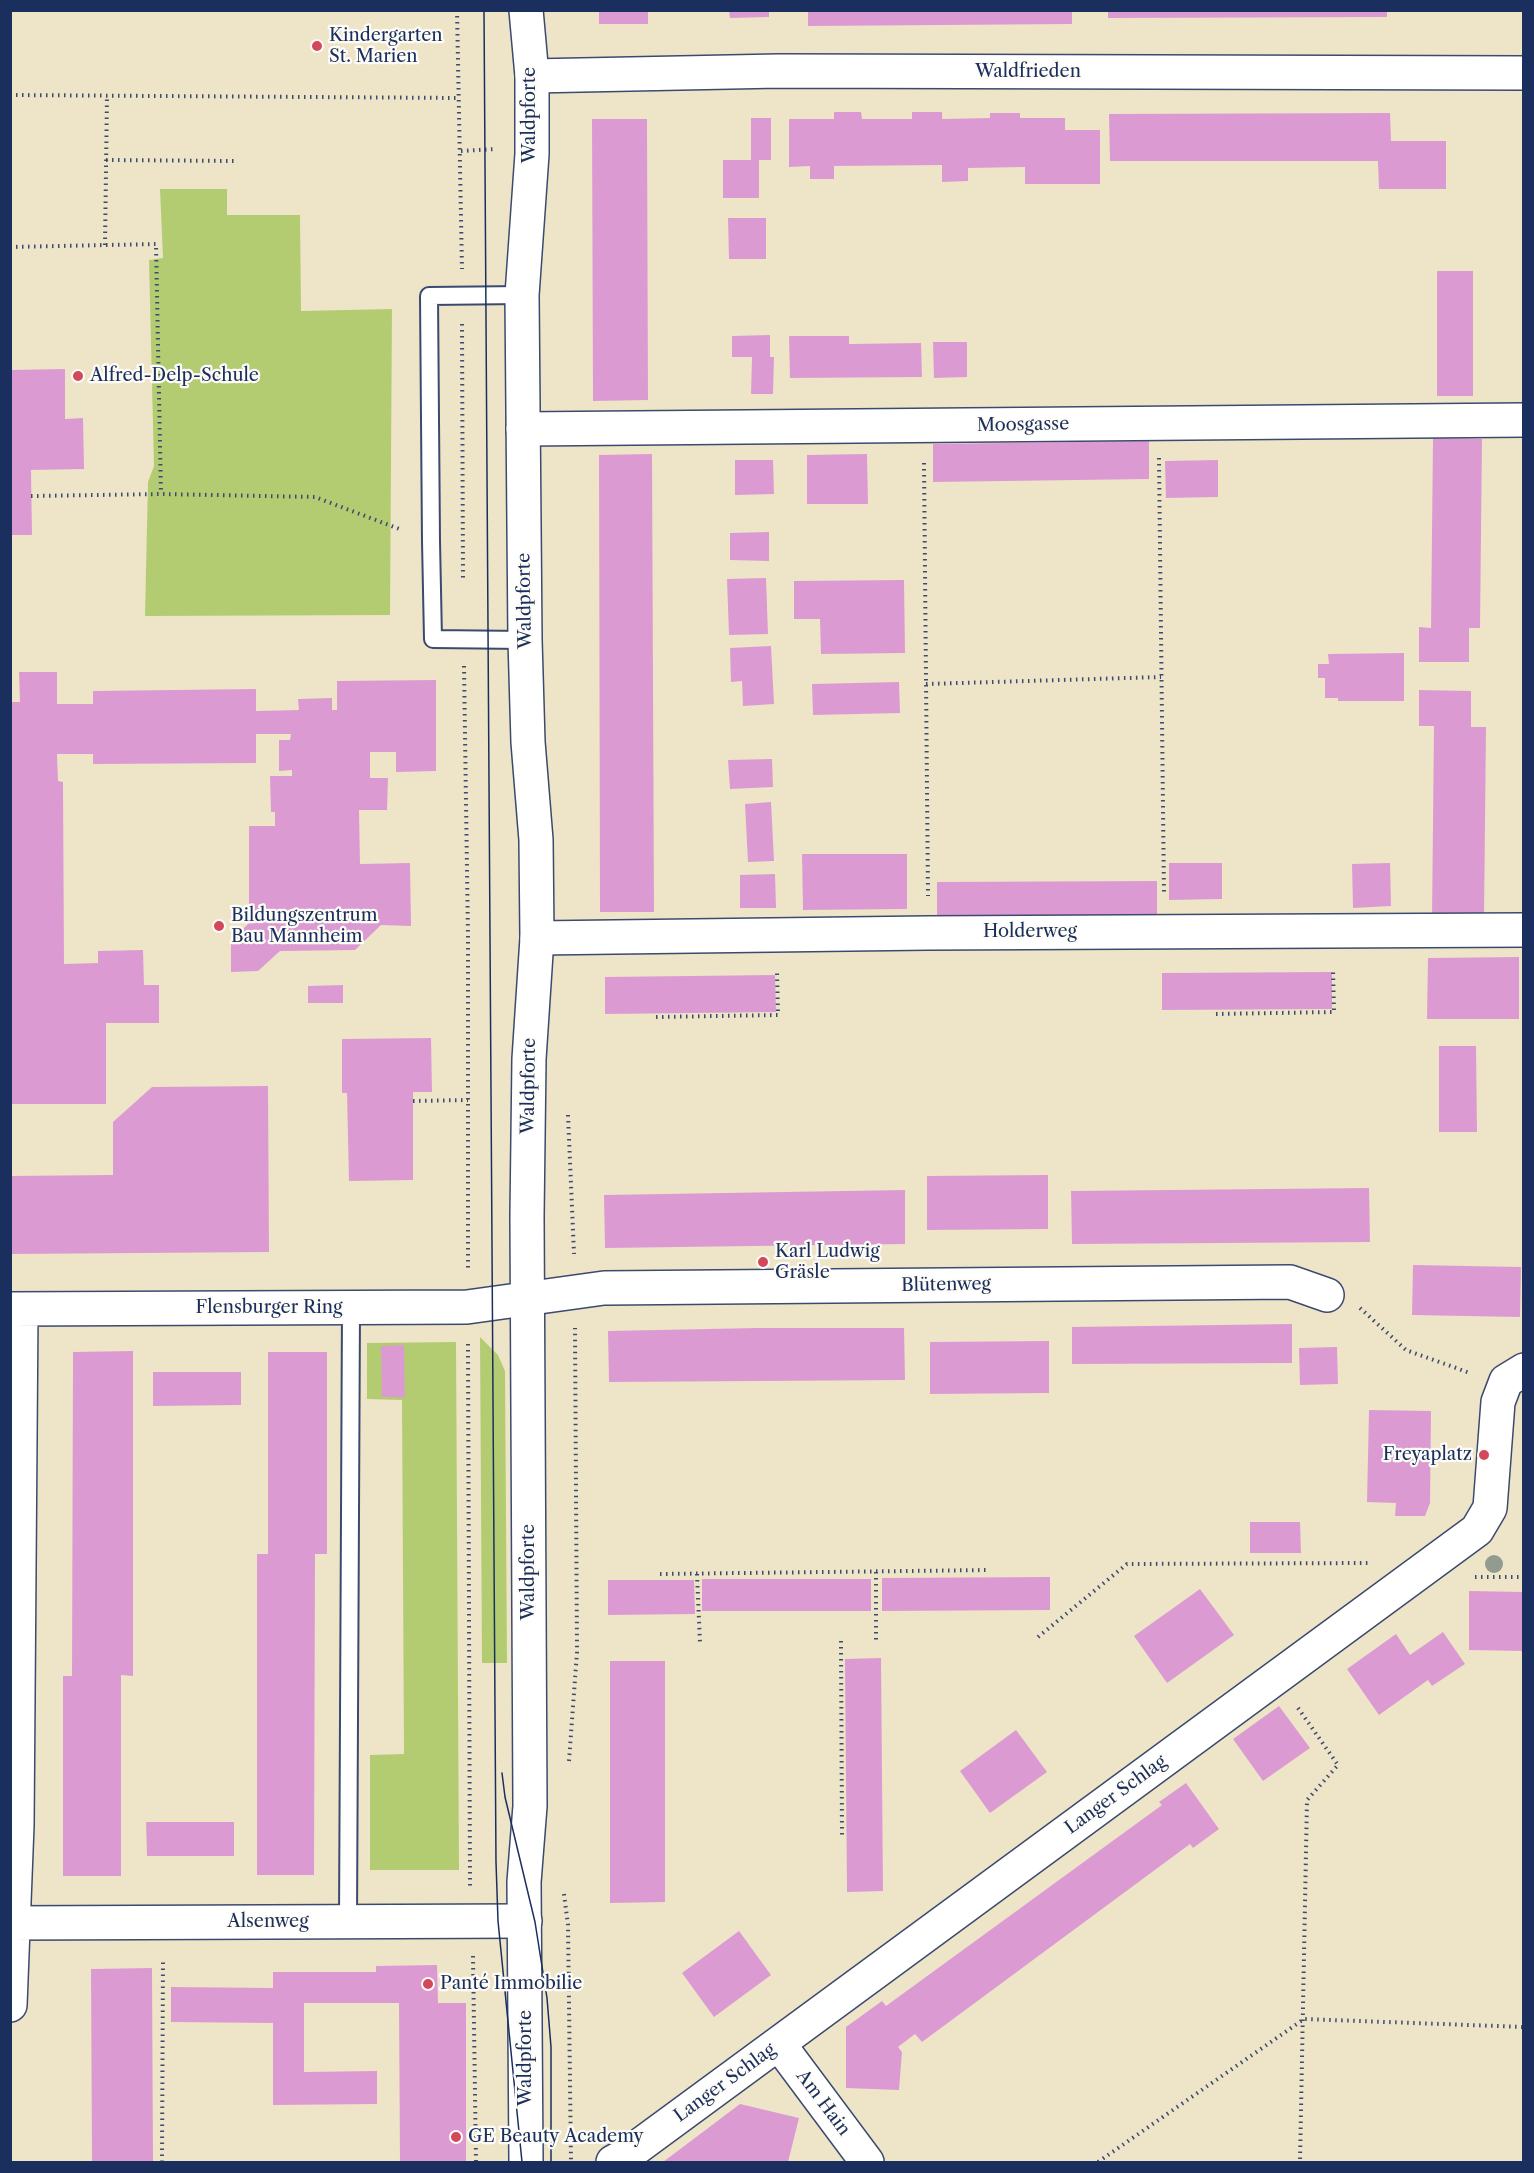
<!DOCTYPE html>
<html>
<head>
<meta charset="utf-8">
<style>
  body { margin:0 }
  #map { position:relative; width:1534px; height:2173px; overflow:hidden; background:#eee5c8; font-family:"Libre Caslon Text",serif }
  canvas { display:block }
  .frame { position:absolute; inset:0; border:12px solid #1b2f5e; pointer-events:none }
</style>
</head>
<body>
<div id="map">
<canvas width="1534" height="2173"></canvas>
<div class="frame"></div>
</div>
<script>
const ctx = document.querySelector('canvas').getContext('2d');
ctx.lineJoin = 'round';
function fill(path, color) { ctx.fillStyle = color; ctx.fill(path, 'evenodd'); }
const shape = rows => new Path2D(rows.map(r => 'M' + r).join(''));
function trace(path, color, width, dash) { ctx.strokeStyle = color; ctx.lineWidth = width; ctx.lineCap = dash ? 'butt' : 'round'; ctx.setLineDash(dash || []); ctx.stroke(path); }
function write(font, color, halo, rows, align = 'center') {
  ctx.font = font + ' "Libre Caslon Text",serif'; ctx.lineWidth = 4.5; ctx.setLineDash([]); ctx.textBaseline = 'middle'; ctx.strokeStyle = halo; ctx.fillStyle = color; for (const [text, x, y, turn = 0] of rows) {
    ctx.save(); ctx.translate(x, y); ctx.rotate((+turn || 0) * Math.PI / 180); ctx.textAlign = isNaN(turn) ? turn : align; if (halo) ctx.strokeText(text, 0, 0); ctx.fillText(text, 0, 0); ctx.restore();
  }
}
fill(shape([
  [160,189,227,189,227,215,300,215,301,311,392,309,390,615,145,616,148,482,154,466,149,260,163,258],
  [480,1337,498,1355,505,1371,507,1663,482,1663],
  [456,1342,459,1870,370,1870,370,1755,404,1754,402,1400,367,1399,367,1343]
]), '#b3cc71');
fill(shape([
  [599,10,648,10,648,24,599,24],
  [729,10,769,10,769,17,730,18],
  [808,10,1072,10,1072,24,808,26],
  [1108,10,1387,10,1387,17,1108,18],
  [834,112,861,112,862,119,912,119,912,112,942,112,942,119,990,118,990,113,1020,113,1020,118,1065,118,1065,130,1100,130,1100,184,1025,184,1025,167,968,168,968,181,942,182,942,165,834,166,834,179,810,179,810,166,789,167,789,119,834,119],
  [1390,113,1391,141,1446,141,1446,189,1379,189,1378,161,1110,161,1109,114],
  [751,118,771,118,771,160,759,160,759,198,723,198,723,160,751,160],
  [592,119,647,119,648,400,593,401],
  [728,218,766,218,766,259,729,259],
  [1437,271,1473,271,1473,396,1437,396],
  [770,335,770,357,774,357,773,394,751,394,752,357,732,357,732,336],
  [789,336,849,336,849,344,921,343,922,377,790,378],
  [933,342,967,342,967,377,934,378],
  [65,369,65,419,83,418,84,469,31,470,32,535,10,535,10,370],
  [1433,438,1482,439,1480,628,1469,628,1469,662,1419,662,1419,627,1431,628],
  [1149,441,1149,479,933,482,933,444],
  [652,454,654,912,600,912,599,455],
  [867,454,868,504,807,504,807,455],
  [735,460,773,460,774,494,735,495],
  [1218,460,1218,497,1166,498,1165,461],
  [769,532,769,561,730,560,730,533],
  [766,578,768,634,729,635,727,579],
  [904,580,905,653,821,654,820,619,794,619,794,581],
  [771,646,774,704,743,706,742,681,731,682,730,648],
  [1404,653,1404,701,1338,701,1338,698,1325,698,1325,678,1318,678,1318,664,1329,664,1328,654],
  [19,672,57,672,57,704,93,704,93,691,256,689,256,711,299,710,298,699,332,698,332,710,337,710,337,681,436,680,436,771,396,772,396,752,370,752,370,778,388,778,387,810,359,810,360,864,410,863,411,926,381,925,355,950,280,951,258,971,231,972,231,941,249,923,249,826,275,826,275,812,271,812,270,776,292,776,292,770,279,771,279,740,290,740,291,734,256,734,256,763,93,764,93,754,57,754,58,781,63,782,64,964,98,963,98,951,143,950,144,985,159,985,159,1023,106,1023,106,1104,10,1104,10,702,20,702],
  [899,682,900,713,813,715,812,684],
  [1419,690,1471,691,1471,727,1486,727,1484,918,1432,918,1434,726,1419,726],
  [772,759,773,787,730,789,728,760],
  [771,802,774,861,748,862,745,804],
  [802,854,907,854,907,909,803,910],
  [1169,863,1222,863,1222,899,1169,900],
  [1390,863,1391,906,1353,908,1352,864],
  [775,874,776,908,740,908,740,875],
  [1157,881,1157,918,937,920,937,882],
  [1519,957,1519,1019,1427,1019,1428,958],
  [1332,972,1332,1009,1162,1010,1162,973],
  [775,975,776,1012,605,1014,605,977],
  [343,985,343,1003,308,1003,308,986],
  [431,1038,432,1092,413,1092,413,1180,349,1181,347,1093,342,1093,342,1039],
  [1439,1046,1476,1046,1477,1132,1439,1132],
  [268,1086,269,1252,10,1254,10,1176,113,1175,113,1122,152,1087],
  [1048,1175,1048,1229,927,1230,927,1176],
  [1369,1188,1370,1242,1072,1244,1071,1191],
  [905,1190,905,1244,605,1248,604,1195],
  [1413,1265,1521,1267,1520,1317,1412,1315],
  [1292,1324,1292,1363,1072,1364,1072,1327],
  [757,1328,904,1328,905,1380,609,1382,608,1331],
  [1049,1341,1049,1393,930,1394,930,1342],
  [404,1345,405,1397,382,1397,381,1346],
  [1337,1347,1338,1384,1300,1385,1299,1348],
  [133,1351,133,1676,121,1675,121,1876,63,1876,63,1676,72,1676,73,1352],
  [268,1352,327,1352,327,1554,315,1554,314,1875,257,1875,257,1554,268,1554],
  [153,1372,241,1372,241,1405,153,1406],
  [1369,1410,1431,1411,1430,1503,1425,1516,1395,1516,1396,1503,1367,1502],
  [1250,1522,1300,1522,1301,1553,1250,1553],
  [1050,1577,1050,1610,882,1611,882,1578],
  [702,1579,871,1579,871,1611,702,1611],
  [608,1580,694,1580,695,1614,608,1615],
  [1200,1589,1234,1635,1167,1683,1134,1636],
  [1469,1591,1524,1592,1524,1651,1469,1650],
  [1443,1632,1465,1664,1432,1686,1428,1680,1379,1715,1347,1669,1396,1634,1410,1655],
  [881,1658,883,1891,847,1892,845,1659],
  [610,1661,665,1661,665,1902,610,1903],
  [1279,1706,1310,1748,1263,1781,1233,1739],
  [1016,1730,1047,1772,990,1813,960,1771],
  [1186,1783,1219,1829,1193,1848,1190,1844,922,2042,915,2034,898,2047,902,2052,899,2090,846,2088,846,2027,882,2001,886,2006,1162,1805,1159,1802],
  [146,1822,234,1822,234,1856,147,1856],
  [739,1931,771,1975,714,2017,682,1973],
  [437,1965,438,2003,466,2003,466,2162,400,2162,399,2003,304,2003,304,2072,377,2071,377,2104,273,2105,273,2023,171,2022,171,1987,273,1988,273,1972,376,1972,376,1966],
  [152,1968,153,2162,92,2162,91,1969],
  [740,2104,799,2118,788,2162,663,2162]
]), '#db9bd2');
const service = shape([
  [522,295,429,296,431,541,433,639,525,640],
  [348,1921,351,1309]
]);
const minor = shape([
  [532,76,779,71,1524,73],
  [523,429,1524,420],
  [537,938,928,933,1524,930],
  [10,1309,467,1307,604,1288,1290,1282,1327,1295],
  [10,1923,525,1921],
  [10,2005,17,1825,21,1309],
  [779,2044,867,2162],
  [613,2162,628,2154,1477,1530,1490,1508,1498,1402,1506,1381,1524,1370]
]);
const tertiary = shape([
  [526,10,532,76,532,154,522,295,525,640,528,742,536,840,537,938,529,1059,527,1216,530,1806,524,1882,526,2162]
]);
trace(service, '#3b4a6e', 20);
trace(minor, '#3b4a6e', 36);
trace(tertiary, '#3b4a6e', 36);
trace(shape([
  [457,10,462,269],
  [10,95,458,98],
  [461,151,495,149],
  [106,160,236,161],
  [105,245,107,95],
  [10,247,156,244,161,494],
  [462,324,463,581],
  [1159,458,1164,895],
  [924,463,928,896],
  [31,496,161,494,315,497,402,530],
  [464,666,468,937,468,1271],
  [926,684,1161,677],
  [1216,1014,1334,1012,1333,968],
  [656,1017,778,1015,777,971],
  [413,1101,468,1100],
  [568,1115,574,1254],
  [1360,1308,1406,1350,1470,1373],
  [468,1344,470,1886],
  [876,1572,876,1640],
  [660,1574,989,1570],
  [697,1574,700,1643],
  [1475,1577,1524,1577],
  [1038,1637,1127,1564,1368,1563],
  [841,1641,842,1835],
  [1298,1708,1338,1765,1307,1800,1300,2162],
  [569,1761,577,1652,575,1328],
  [564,1894,568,1925,571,2162],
  [473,1956,476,2162],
  [162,2162,163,1959],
  [1098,2162,1304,2019,1524,2027]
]), '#3b4a6e', 4, [1.5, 4.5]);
trace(service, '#fff', 16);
trace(minor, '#fff', 33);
trace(tertiary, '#fff', 33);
trace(shape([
  [484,10,496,1862,498,1921,522,2162],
  [502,1773,505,1797,535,1922,547,1998,551,2047,551,2162]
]), '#1b2f5e', 1.5);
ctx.fillStyle = '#939b91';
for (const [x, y] of [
  [1494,1564]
]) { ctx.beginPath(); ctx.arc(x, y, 9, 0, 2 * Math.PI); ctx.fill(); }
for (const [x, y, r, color] of [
  [317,46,6,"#d1495b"],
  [78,376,6,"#d1495b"],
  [219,926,6,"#d1495b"],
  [763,1262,6,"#d1495b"],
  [1484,1455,6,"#d1495b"],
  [428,1984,6,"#d1495b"],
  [456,2137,6,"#d1495b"]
]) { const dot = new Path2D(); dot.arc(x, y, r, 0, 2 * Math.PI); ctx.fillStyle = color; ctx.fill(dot); trace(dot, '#fdfcf7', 2); }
write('18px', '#1b2f5e', '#fdfcf7', [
  ["Kindergarten",329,36],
  ["St. Marien",329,57],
  ["Alfred-Delp-Schule",90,376],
  ["Bildungszentrum",231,916],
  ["Bau Mannheim",231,937],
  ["Karl Ludwig",775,1252],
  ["Gräsle",775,1273],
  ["Freyaplatz",1472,1455,"right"],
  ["Panté Immobilie",440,1984],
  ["GE Beauty Academy",468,2137]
], 'left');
write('18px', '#1b2f5e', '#fdfcf7', [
  ["Waldfrieden",1028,72],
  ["Waldpforte",530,115,-90],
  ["Moosgasse",1023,425,-1],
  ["Waldpforte",525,601,-91],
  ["Holderweg",1030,932],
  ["Waldpforte",529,1086,-89],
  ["Blütenweg",946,1285,-1],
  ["Flensburger Ring",269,1308],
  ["Waldpforte",529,1572,-90],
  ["Langer Schlag",1116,1795,-36],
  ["Alsenweg",268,1922],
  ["Waldpforte",526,2058,-90],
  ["Langer Schlag",725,2083,-36],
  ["Am Hain",823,2103,53]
]);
</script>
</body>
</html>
